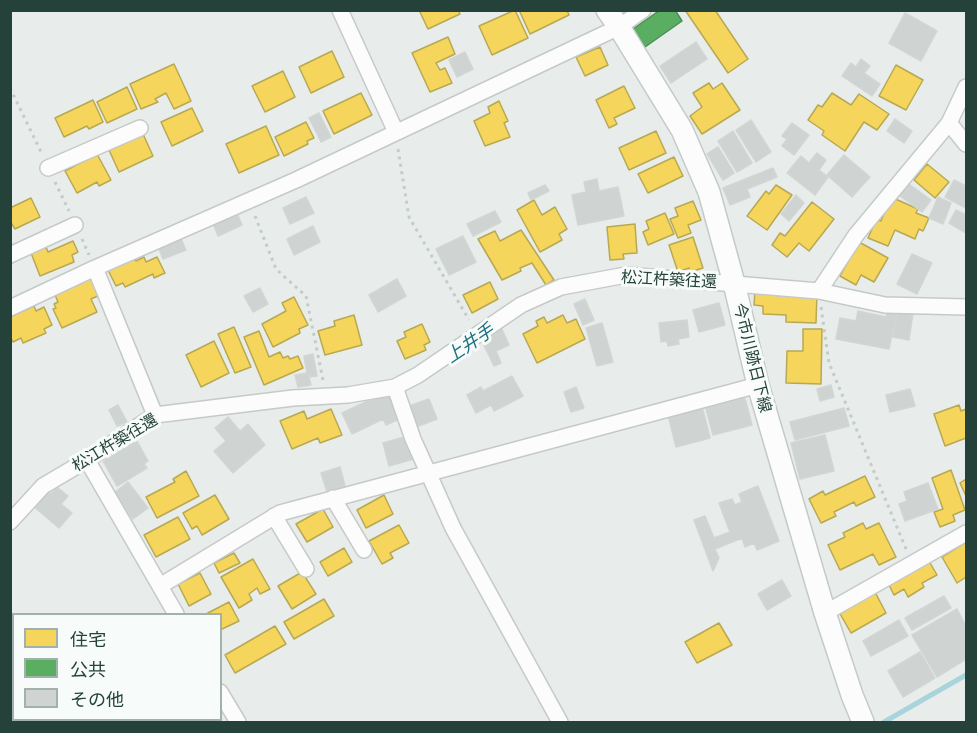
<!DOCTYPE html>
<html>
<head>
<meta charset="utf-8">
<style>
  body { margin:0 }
  #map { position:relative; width:977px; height:733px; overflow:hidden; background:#e8edeb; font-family:Mulish,"Noto Sans JP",sans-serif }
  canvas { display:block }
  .frame { position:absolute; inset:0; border:12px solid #24423a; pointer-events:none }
  .legend { position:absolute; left:12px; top:613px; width:210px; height:108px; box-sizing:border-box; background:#f7fbf9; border:2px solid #a3b1ad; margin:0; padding:8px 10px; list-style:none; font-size:18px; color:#24423a }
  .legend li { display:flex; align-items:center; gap:12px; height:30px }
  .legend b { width:30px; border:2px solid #a3b1ad }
</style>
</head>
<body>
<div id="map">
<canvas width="977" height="733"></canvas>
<div class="frame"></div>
<ul class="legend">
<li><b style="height:16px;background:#f6d55c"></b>住宅</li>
<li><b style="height:16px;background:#5aae61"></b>公共</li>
<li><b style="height:16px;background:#cfd4d2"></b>その他</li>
</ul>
</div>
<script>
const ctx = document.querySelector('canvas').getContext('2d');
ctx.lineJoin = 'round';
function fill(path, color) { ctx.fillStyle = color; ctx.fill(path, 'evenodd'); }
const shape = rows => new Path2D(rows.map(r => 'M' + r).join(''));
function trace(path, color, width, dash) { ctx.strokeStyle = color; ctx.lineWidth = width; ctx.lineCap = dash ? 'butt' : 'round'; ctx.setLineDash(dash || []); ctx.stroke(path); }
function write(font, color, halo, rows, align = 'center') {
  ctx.font = font + ' Mulish,"Noto Sans JP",sans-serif'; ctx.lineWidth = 6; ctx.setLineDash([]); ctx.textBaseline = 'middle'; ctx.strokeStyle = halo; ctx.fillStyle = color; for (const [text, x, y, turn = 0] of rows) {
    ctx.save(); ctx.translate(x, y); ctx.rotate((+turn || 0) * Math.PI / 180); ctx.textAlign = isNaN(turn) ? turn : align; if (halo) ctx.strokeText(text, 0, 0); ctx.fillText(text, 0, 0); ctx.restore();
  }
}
const homes = shape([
  [419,10,458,10,460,14,428,29,419,10],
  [515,10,528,38,492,55,479,26,515,10],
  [519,10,567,10,569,15,530,34,519,10],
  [685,10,715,10,748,59,728,73,685,10],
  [448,37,455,54,436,63,440,70,445,68,452,83,430,92,412,53,448,37],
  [600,47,608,65,585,76,576,57,600,47],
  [332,51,344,77,311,93,299,67,332,51],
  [174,64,191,101,174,109,166,93,155,99,158,102,141,109,130,84,174,64],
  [896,65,923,80,906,110,879,96,896,65],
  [283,71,295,97,265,112,252,86,283,71],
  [709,83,713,89,722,83,740,110,702,134,690,116,702,107,693,93,709,83],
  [624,86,635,108,614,118,617,124,609,128,596,100,624,86],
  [127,87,137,109,107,123,97,102,127,87],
  [361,93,372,115,334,134,323,111,361,93],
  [832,93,851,105,859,94,889,114,877,130,864,122,845,151,822,135,824,131,808,120,818,105,822,107,832,93],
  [93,100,103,122,89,129,87,126,64,137,55,118,93,100],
  [499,101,508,121,504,123,510,137,485,146,474,121,490,113,488,107,499,101],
  [192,108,203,131,172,146,161,122,192,108],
  [306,122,314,138,307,141,308,144,284,156,275,137,306,122],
  [266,126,279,155,239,173,226,144,266,126],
  [656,131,666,153,629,170,619,148,656,131],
  [143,134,153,156,119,172,109,150,143,134],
  [97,154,111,180,99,186,97,182,77,193,65,171,97,154],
  [674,157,683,176,648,193,638,174,674,157],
  [927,164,949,182,935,198,914,180,927,164],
  [776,185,792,195,767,230,747,216,766,191,769,194,776,185],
  [891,197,918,209,916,213,929,218,923,231,919,229,915,239,895,230,888,246,868,238,876,220,881,221,891,197],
  [31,198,40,217,15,229,10,221,10,208,31,198],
  [534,200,542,215,555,207,567,229,559,234,562,240,540,252,517,210,534,200],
  [693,201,701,220,688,225,691,233,678,238,670,219,678,216,675,208,693,201],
  [812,202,834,219,809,251,799,243,787,257,772,245,780,233,785,236,812,202],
  [665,213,674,234,648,245,643,232,649,229,646,221,665,213],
  [635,224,637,253,623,254,624,259,610,260,607,227,635,224],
  [521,230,554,280,546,285,532,263,520,268,521,271,502,280,478,239,495,231,500,241,521,230],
  [693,237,703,268,690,272,689,268,678,272,669,245,693,237],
  [73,241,78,252,72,255,74,262,40,276,31,253,46,247,48,252,73,241],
  [859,242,888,258,874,282,861,275,856,285,840,276,859,242],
  [144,257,146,262,157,257,165,273,154,278,153,274,125,287,123,283,116,286,108,270,134,258,136,261,144,257],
  [92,278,100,295,91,299,97,312,62,328,53,309,56,308,54,304,58,302,55,295,92,278],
  [490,282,498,299,472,313,463,295,490,282],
  [755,290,817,293,816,323,786,322,786,315,763,314,763,306,754,305,755,290],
  [294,297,308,325,299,329,300,333,273,347,262,324,286,311,282,303,294,297],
  [34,306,36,311,44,307,52,325,44,329,46,333,23,343,21,338,13,342,10,336,10,317,34,306],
  [354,315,362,345,325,355,318,331,335,326,334,321,354,315],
  [563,315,567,323,576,319,585,339,537,363,523,334,538,326,536,321,544,317,547,323,563,315],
  [422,324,430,342,424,345,426,350,405,359,397,341,406,337,404,332,422,324],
  [234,327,251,367,235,373,218,334,234,327],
  [803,329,822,329,821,384,786,383,787,351,803,351,803,329],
  [259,331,269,357,280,352,283,358,288,356,290,359,298,356,303,368,264,385,244,337,259,331],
  [214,341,229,373,201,387,186,355,214,341],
  [959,405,961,411,966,409,966,438,945,446,934,414,959,405],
  [331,409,342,435,320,443,318,438,292,449,280,421,304,411,307,419,331,409],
  [951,470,965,510,953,515,955,521,940,527,934,512,943,509,932,478,951,470],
  [186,471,199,496,157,518,146,497,175,482,173,479,186,471],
  [865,476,875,497,856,506,854,502,834,512,836,516,821,523,809,499,823,491,825,495,865,476],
  [966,479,966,496,960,483,966,479],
  [215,495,229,519,202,535,197,526,192,529,183,513,215,495],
  [384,495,393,514,366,528,357,510,384,495],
  [323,509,333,527,307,542,296,524,323,509],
  [178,517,190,539,156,557,144,535,178,517],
  [863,523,866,529,879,523,896,557,879,565,873,554,840,570,828,545,845,537,843,533,863,523],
  [399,525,409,543,390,553,393,558,382,564,369,541,399,525],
  [966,542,966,577,957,583,942,557,966,542],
  [344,548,352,562,328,576,320,562,344,548],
  [234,553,240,563,219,573,214,563,234,553],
  [253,559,270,589,260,594,257,588,249,594,252,600,239,608,221,577,253,559],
  [929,561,937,575,922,583,924,587,908,597,904,589,894,595,889,585,929,561],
  [302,572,316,594,292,609,278,586,302,572],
  [200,573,211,594,189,606,178,584,200,573],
  [875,592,886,613,851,633,839,612,875,592],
  [324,599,334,616,294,639,284,622,324,599],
  [229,602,239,621,220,630,220,614,206,614,229,602],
  [719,623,732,645,697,663,685,642,719,623],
  [275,626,286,644,235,673,225,655,275,626]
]);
fill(homes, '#f6d55c');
trace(homes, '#b7a952', 1.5);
const public = shape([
  [660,10,675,10,682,21,645,47,633,29,660,10]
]);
fill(public, '#5aae61');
trace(public, '#4a8e55', 1.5);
trace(shape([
  [884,722,966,675]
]), '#a9d4db', 5);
const building = shape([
  [905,13,937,31,921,61,889,43,905,13],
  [696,42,707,59,671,83,660,66,696,42],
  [465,52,473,69,457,77,449,60,465,52],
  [861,59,870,66,864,73,880,84,872,96,842,76,851,63,856,67,861,59],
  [319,113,331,137,321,142,309,118,319,113],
  [895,119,912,131,904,143,887,131,895,119],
  [751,120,771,152,756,162,736,130,751,120],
  [792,123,809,135,794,155,782,146,787,139,782,136,792,123],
  [733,131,752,163,737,172,718,141,733,131],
  [718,147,734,173,723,180,707,154,718,147],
  [817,153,826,160,819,170,828,177,815,195,787,173,801,156,809,163,817,153],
  [844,155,870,177,852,197,827,175,844,155],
  [773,168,777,177,747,189,750,197,730,205,723,188,773,168],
  [597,179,599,191,618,187,624,216,578,225,572,195,586,192,584,182,597,179],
  [954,180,966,186,966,208,945,197,954,180],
  [909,184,931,200,922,212,900,196,909,184],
  [545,185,549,191,531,200,528,193,545,185],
  [796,195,804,203,789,221,781,214,796,195],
  [306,197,314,213,290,224,283,208,306,197],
  [938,197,951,203,943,224,929,218,938,197],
  [956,210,966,215,966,233,949,223,956,210],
  [495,211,501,222,473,236,467,224,495,211],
  [237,213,242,225,218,236,213,223,237,213],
  [313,226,320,242,294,255,287,239,313,226],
  [179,234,186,250,163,259,157,244,179,234],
  [463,236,476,262,449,275,436,249,463,236],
  [912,254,932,263,917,294,897,284,912,254],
  [397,279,406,296,378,312,369,295,397,279],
  [260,288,268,304,253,312,244,296,260,288],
  [585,299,594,320,583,325,574,304,585,299],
  [719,303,725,325,699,332,693,310,719,303],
  [888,309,897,311,889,349,836,339,840,318,856,321,858,311,886,317,888,309],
  [898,311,913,313,909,340,893,337,898,311],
  [687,320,689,337,678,339,679,344,668,346,667,341,661,342,659,323,687,320],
  [602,323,613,362,597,366,586,328,602,323],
  [501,327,509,345,496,351,501,363,494,366,480,337,501,327],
  [313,354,317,376,309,377,311,385,298,387,295,375,307,373,304,356,313,354],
  [512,376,523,396,494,411,491,405,476,413,467,395,481,387,483,391,512,376],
  [831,385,834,397,820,401,817,389,831,385],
  [576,387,584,408,571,412,564,392,576,387],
  [910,389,915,406,890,412,886,395,910,389],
  [389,391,401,418,386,425,383,419,352,434,342,413,389,391],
  [744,395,752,425,713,435,705,405,744,395],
  [429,399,437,419,416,427,409,406,429,399],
  [118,405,127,422,117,426,109,410,118,405],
  [702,406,710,438,676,447,668,415,702,406],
  [844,408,849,426,795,440,790,422,844,408],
  [228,417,240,431,248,424,265,445,233,473,214,451,226,441,215,428,228,417],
  [825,435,834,471,800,479,791,443,825,435],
  [408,436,414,459,389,466,383,443,408,436],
  [137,441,148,461,144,464,147,468,117,486,103,461,137,441],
  [340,467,345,486,327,492,321,473,340,467],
  [128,482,148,508,133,519,114,493,128,482],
  [928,483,938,509,905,521,899,504,907,501,904,492,928,483],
  [758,486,779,541,757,550,754,543,745,547,742,538,715,549,719,558,713,571,694,520,705,516,714,538,730,532,719,503,732,499,735,505,742,502,739,494,758,486],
  [57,487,68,496,61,504,72,513,59,528,33,506,47,490,51,494,57,487],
  [782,580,791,596,767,610,758,594,782,580],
  [944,596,951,608,912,630,905,618,944,596],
  [957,609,966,626,966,659,937,677,912,635,957,609],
  [899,620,908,636,871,656,863,641,899,620],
  [920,652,935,678,903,697,888,671,920,652],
  [11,664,14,666,14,693,10,692,11,664]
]);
fill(building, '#cfd4d2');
trace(building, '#d1d6d4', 1.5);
const street = shape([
  [340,10,396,132],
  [949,123,966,144],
  [48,168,140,128],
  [10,255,75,225],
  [95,268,155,415],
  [819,291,856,235,949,123,966,87],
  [10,308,95,268,296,180,619,27,643,10],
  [395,387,413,439,453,528,560,722],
  [87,460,176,614],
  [333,498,364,550],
  [274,516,306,569],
  [10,522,43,486,87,460,155,415,293,398,348,395,395,387,418,375,521,305,561,287,626,275,819,291,885,305,966,307],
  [160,586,280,513,758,385],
  [825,613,966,533],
  [220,692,238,722]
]);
const secondary = shape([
  [607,10,619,27,682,130,709,192,734,283,758,385,825,613,852,695,863,722]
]);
trace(street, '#c5cac8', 18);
trace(secondary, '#c3cbc8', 24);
trace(shape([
  [10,88,42,154],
  [398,149,409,217,469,320],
  [55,182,69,211],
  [255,216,276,269,306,296,323,380],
  [82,239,89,255],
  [821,307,829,363,906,549]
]), '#c3ccca', 3, [3, 4.5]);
trace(street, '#fcfcfc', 15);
trace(secondary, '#fcfcfc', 21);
write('16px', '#24423a', '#f7fbf9', [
  ["松江杵築往還",669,280,3],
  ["今市川跡日下線",752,358,76],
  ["松江杵築往還",115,443,-31]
]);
write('italic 18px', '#1c6f80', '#f7fbf9', [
  ["上井手",470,344,-34]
]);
</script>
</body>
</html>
